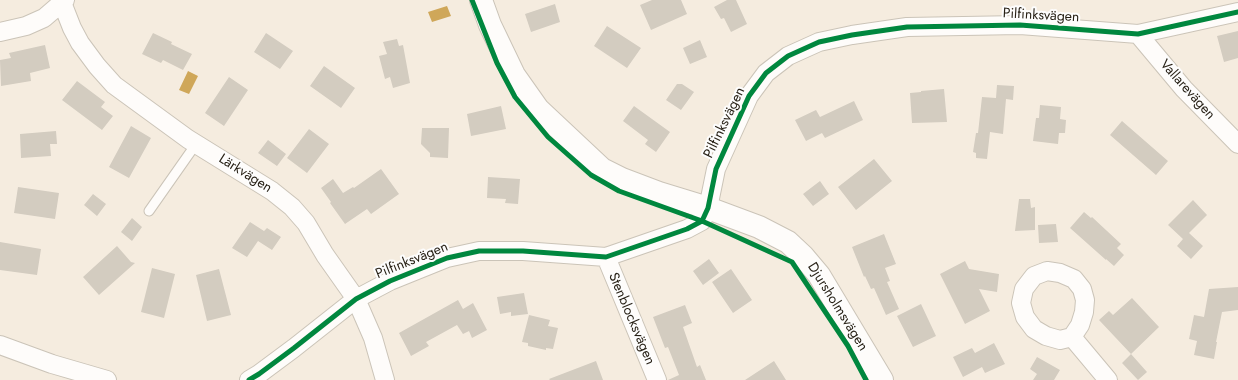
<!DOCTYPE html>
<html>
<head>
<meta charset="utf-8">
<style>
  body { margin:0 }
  canvas { display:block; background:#f5ecdf }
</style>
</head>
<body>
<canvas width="1238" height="380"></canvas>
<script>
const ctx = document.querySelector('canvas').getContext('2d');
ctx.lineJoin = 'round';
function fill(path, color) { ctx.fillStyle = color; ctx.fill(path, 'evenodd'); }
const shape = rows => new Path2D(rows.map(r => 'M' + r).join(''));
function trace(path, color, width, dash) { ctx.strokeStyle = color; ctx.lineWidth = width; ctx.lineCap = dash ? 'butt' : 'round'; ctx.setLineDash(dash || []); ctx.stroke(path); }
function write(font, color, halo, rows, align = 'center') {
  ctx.font = font + ' Jost,sans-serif'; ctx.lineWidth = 4; ctx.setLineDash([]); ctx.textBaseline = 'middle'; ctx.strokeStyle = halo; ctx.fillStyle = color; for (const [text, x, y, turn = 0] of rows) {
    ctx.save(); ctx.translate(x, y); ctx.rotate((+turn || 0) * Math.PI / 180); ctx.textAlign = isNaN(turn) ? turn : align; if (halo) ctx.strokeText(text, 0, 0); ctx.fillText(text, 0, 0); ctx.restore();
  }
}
fill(shape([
  [447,6,451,16,432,22,428,12],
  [188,71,198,76,189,94,179,90]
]), '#cfa759');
fill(shape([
  [652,0,681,0,687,14,651,30,640,5],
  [727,0,736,0,747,24,731,32,724,18,721,19,714,7],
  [555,4,560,22,531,32,525,14],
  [607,26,641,48,627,68,594,46],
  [1238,31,1238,58,1224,62,1217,36],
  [153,33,172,42,171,44,192,54,183,70,163,60,161,63,142,54],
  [266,33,293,51,280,69,254,52],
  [397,39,399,46,403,45,410,83,393,88,390,77,385,79,379,56,387,54,383,42],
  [700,40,707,57,690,64,683,48],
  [45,45,50,68,30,73,31,81,1,86,0,60,11,58,9,53],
  [324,66,355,88,341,108,310,86],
  [229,77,248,90,224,126,205,113],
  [77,81,105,102,101,107,113,116,102,130,62,100],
  [677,84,682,84,694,92,681,110,666,100],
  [997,85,1014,86,1013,100,1006,99,1003,134,990,132,987,159,976,158,976,153,973,152,976,133,978,133,982,97,996,98],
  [944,89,947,122,912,123,910,93,921,92,921,91],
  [854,101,863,120,825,138,822,133,806,141,795,120,816,110,820,117],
  [1040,105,1061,107,1060,119,1066,120,1065,133,1059,133,1058,144,1033,141,1036,118,1039,118],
  [501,106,506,129,471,136,467,114],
  [634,106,670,132,656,152,645,144,648,140,623,121],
  [1122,121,1168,161,1156,175,1110,135],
  [131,126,151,138,129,178,109,167],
  [422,128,449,128,448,158,430,157,430,153,421,144],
  [309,129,329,144,307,173,287,158],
  [56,131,57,144,50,144,51,156,21,158,20,134],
  [268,140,286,154,277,166,258,153],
  [874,159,892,181,856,210,838,187],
  [381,169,399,194,371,214,367,209,345,224,330,203,331,202,321,188,333,179,343,193,353,187,354,188],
  [488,177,520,179,518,204,505,203,506,199,487,198],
  [820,181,829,194,813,206,803,194],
  [18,187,59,193,55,219,14,213],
  [93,194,106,204,97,216,84,205],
  [1019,199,1030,199,1031,208,1035,207,1035,230,1015,231],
  [1193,200,1207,215,1189,233,1203,246,1191,259,1177,246,1183,239,1168,225],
  [1084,212,1091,218,1092,217,1121,244,1117,248,1124,255,1114,266,1106,259,1106,260,1070,228],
  [132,218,142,227,132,241,121,232],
  [250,222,264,231,267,228,281,237,272,250,258,241,247,257,232,248],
  [1056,224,1058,242,1039,243,1038,225],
  [884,234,896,264,885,268,890,281,887,282,899,309,886,315,874,288,871,289,865,276,864,277,852,247],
  [0,242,41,249,37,275,0,270],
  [117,246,131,262,135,263,99,295,83,277],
  [709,259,719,273,703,285,693,271],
  [965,261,969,269,999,274,997,292,979,289,990,311,965,324,940,274],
  [152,268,175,274,164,318,141,312],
  [219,269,231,315,207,321,196,275],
  [731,269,752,300,733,313,712,282],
  [1238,287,1238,310,1222,312,1216,342,1217,342,1214,359,1194,355,1197,341,1189,339,1194,315,1204,317,1209,289],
  [524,293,528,314,511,316,511,312,500,314,497,297],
  [1132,298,1159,327,1131,354,1099,320,1109,311,1113,315],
  [458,300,463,309,473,303,487,330,472,338,469,331,463,334,457,325,426,342,429,346,411,356,399,333],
  [921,304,936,336,913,347,897,316],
  [685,305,692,323,683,327,697,367,700,365,706,380,668,380,679,375,668,347,665,348,653,317],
  [529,315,550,320,548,326,558,328,553,349,546,348,546,350,528,346,528,343,522,342],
  [994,343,1005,364,985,373,982,367,963,377,953,357,972,348,975,353],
  [1131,354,1147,372,1138,380,1122,363],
  [1037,357,1060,370,1054,380,1033,380,1037,374,1030,369],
  [596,361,603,380,550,380,549,379],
  [774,361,786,380,745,380]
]), '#d3ccc0');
const service = shape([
  [149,211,196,144]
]);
const minor = shape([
  [61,0,72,28,80,43,97,66,114,85,188,139,272,191,292,207,306,223,325,255,356,299,373,338,385,380],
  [0,32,26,26,44,18,65,0],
  [1138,34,1184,89,1238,144],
  [606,257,657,380],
  [1047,271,1060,273,1074,279,1082,289,1085,300,1084,312,1080,325,1072,337,1060,340,1046,336,1034,329,1025,317,1021,303,1024,289,1034,276,1047,271],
  [1072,337,1108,380],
  [0,345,52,364,107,380],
  [249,380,259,374,294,348,356,299,390,281,447,258,479,251,523,251,606,257,687,229,702,221,708,208,716,169,749,96,766,73,788,56,819,42,852,35,907,27,1020,25,1138,34,1238,12]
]);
const tertiary = shape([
  [481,0,490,25,514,75,538,109,602,169,622,179,659,193,708,208,759,227,788,242,803,256,819,275,882,380]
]);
trace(service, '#cbc4b8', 11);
trace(minor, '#cbc4b8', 20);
trace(tertiary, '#cbc4b8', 24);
trace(service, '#fefcfa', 9);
trace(minor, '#fefcfa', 18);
trace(tertiary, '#fefcfa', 22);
trace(shape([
  [472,0,497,63,515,97,548,137,591,175,619,191,702,221,792,262,848,346,866,380],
  [249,380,259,374,294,348,356,299,390,281,447,258,479,251,523,251,606,257,687,229,702,221,708,208,716,169,749,96,766,73,788,56,819,42,852,35,907,27,1020,25,1138,34,1238,12]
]), '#00873e', 5);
write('14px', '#251e13', '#fdfdfd', [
  ["Pilfinksvägen",1041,16,3],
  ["Vallarevägen",1187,90,48],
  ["Pilfinksvägen",725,123,-64],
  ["Lärkvägen",245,174,32],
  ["Pilfinksvägen",412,261,-22],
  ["Djursholmsvägen",837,307,58],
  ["Stenblocksvägen",631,319,67]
]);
</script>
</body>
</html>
